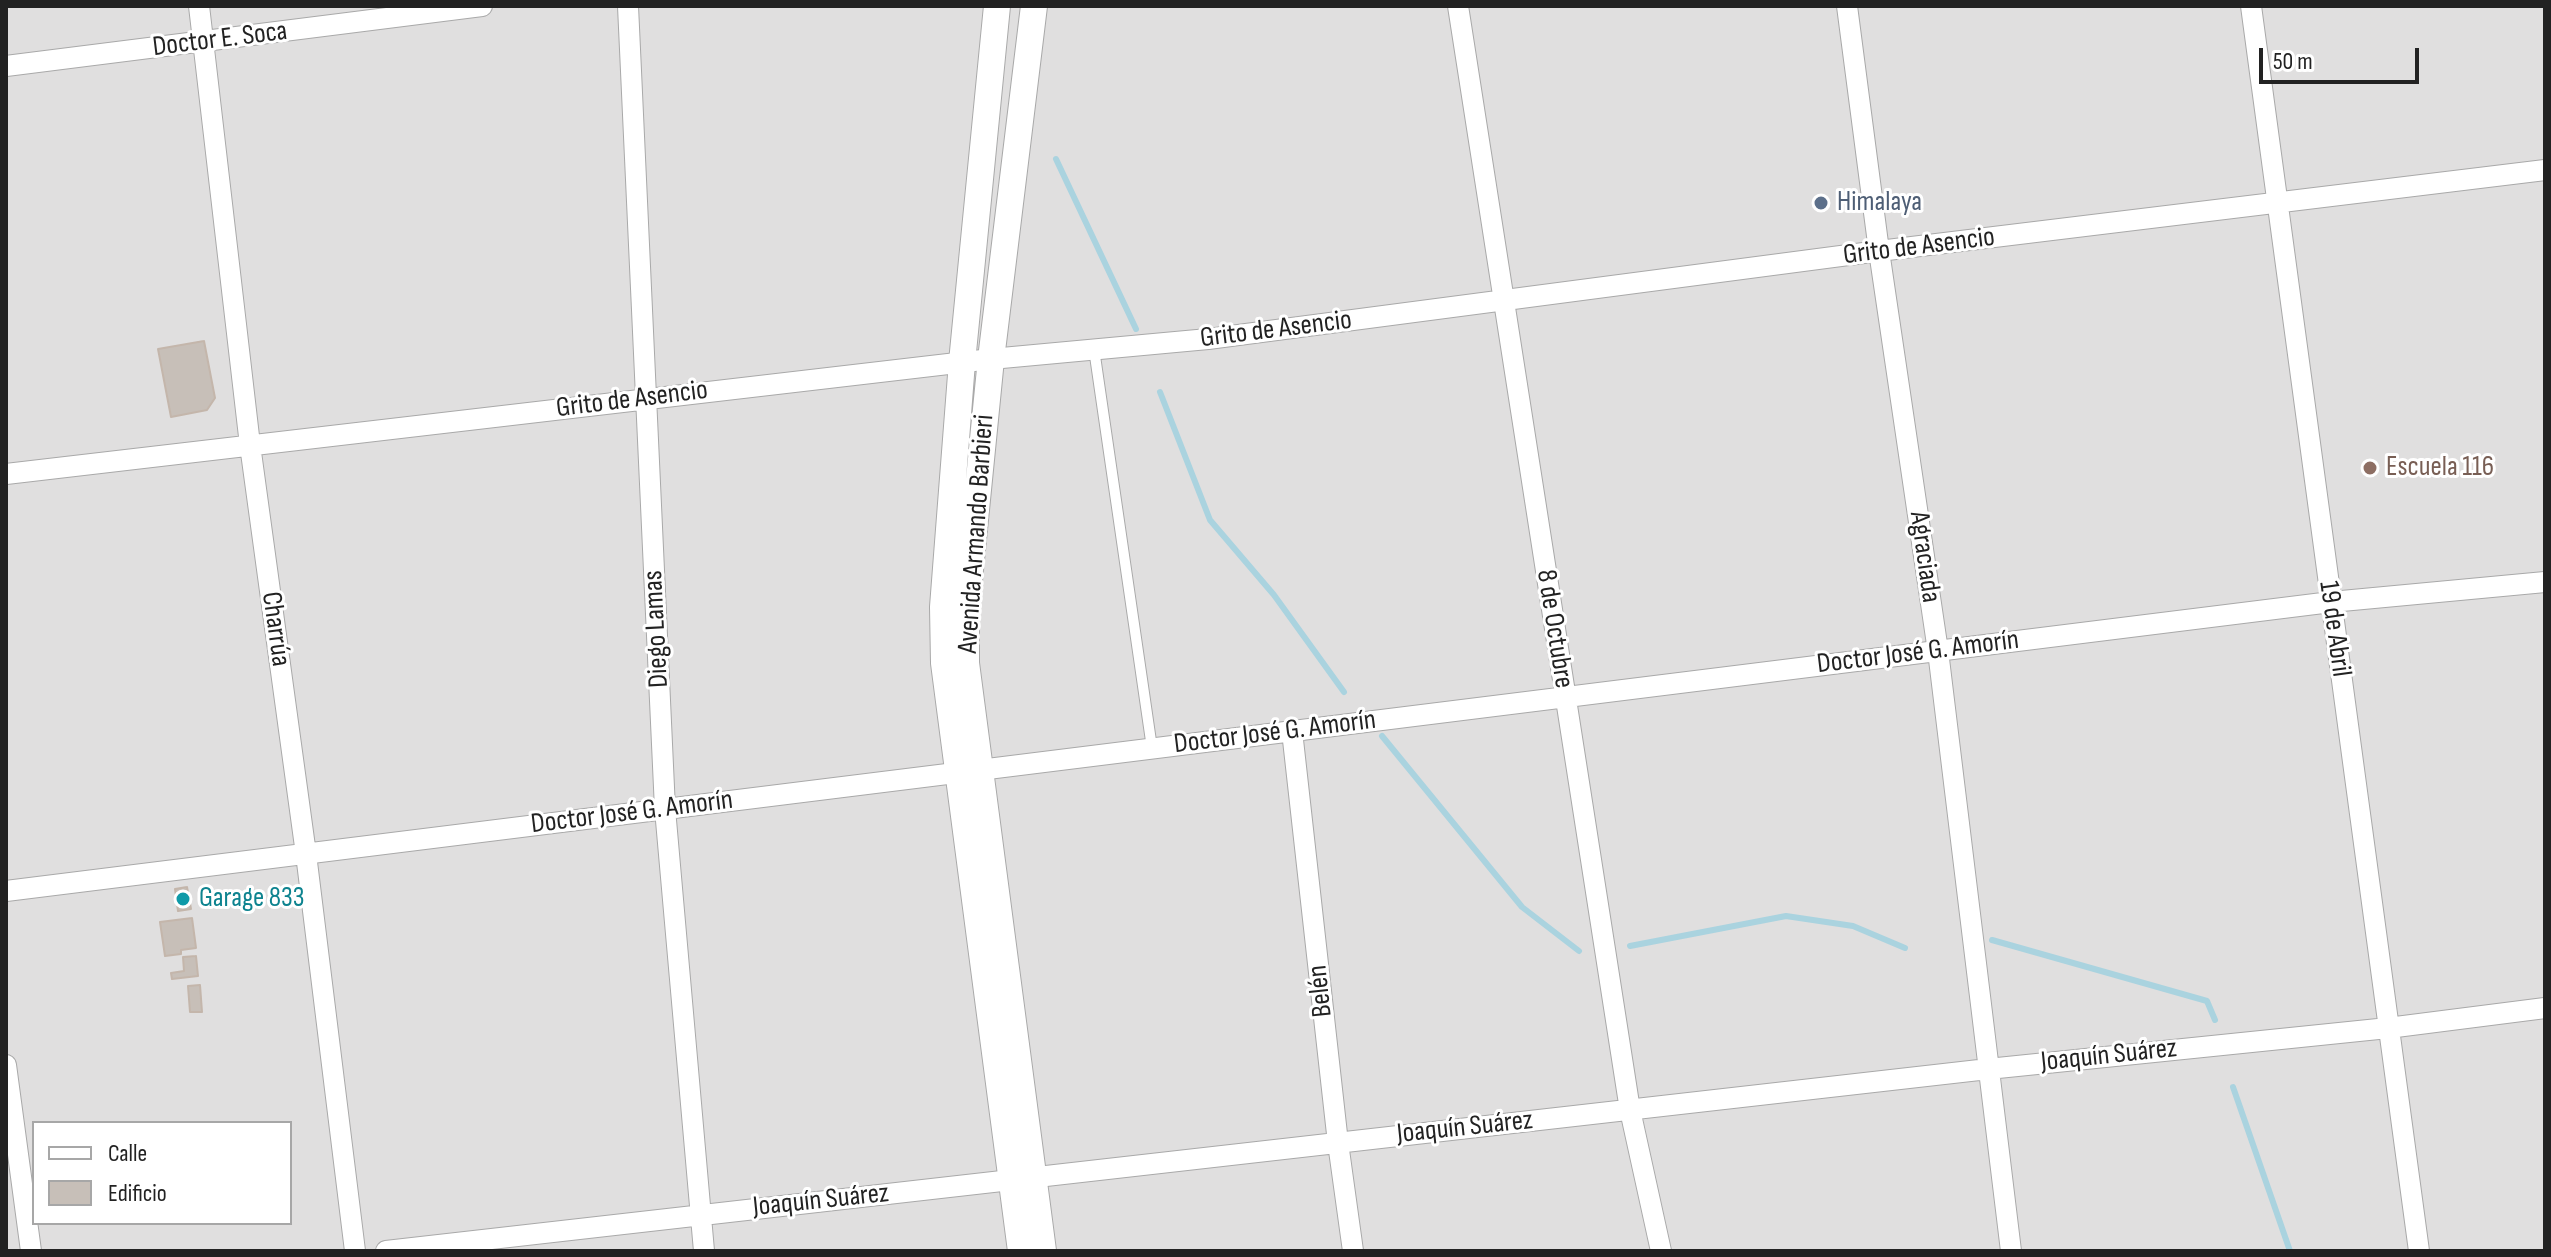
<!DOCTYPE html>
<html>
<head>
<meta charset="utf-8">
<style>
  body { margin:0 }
  #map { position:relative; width:2551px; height:1257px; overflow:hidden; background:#f2efe9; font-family:"Sofia Sans Condensed",sans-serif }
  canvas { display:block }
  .frame { position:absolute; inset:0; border:8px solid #222; pointer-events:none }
  .legend { position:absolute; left:32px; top:1121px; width:260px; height:104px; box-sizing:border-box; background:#fff; border:2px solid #a7a7a7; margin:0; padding:10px 14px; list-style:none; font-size:24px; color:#222 }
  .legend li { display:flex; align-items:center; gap:16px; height:40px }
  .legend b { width:40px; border:2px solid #a7a7a7 }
  .scale { position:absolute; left:2259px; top:48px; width:160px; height:36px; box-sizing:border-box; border:4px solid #222; border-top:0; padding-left:10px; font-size:24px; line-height:28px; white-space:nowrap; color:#222; -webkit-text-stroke:6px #fff; paint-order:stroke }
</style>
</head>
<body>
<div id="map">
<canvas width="2551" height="1257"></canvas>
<div class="frame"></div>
<ul class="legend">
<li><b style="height:10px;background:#fff"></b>Calle</li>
<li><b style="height:22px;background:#c7bfb8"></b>Edificio</li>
</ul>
<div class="scale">50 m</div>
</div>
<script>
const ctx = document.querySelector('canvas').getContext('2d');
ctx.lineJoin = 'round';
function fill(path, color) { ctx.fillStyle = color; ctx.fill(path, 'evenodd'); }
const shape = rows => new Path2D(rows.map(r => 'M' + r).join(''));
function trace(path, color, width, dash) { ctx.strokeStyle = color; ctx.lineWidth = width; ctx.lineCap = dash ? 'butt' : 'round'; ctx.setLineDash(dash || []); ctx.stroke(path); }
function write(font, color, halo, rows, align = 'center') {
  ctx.font = font + ' "Sofia Sans Condensed",sans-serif'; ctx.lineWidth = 6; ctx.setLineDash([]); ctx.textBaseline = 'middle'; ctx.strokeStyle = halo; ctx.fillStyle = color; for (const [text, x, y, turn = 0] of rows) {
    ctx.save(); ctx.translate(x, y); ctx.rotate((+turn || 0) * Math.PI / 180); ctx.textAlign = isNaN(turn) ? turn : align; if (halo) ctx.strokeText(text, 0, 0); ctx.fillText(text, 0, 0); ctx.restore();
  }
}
fill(shape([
  [6,6,2545,6,2545,1251,6,1251],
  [34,1123,290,1123,290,1223,34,1223]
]), '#e0dfdf');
trace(shape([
  [1056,159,1136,329],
  [1160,392,1210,520,1274,595,1344,692],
  [1382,736,1522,907,1579,951],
  [1992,940,2207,1001,2215,1020],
  [1630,946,1786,916,1853,926,1905,948],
  [2233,1087,2290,1251]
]), '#aad3df', 6);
const building = shape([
  [204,341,215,398,207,410,171,417,158,349,204,341],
  [187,887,191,909,178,911,175,889,187,887],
  [192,918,196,948,181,950,181,954,165,956,160,922,192,918],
  [196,956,198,976,172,979,171,973,184,971,183,957,196,956],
  [200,985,202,1012,190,1012,188,986,200,985]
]);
fill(building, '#c7bfb8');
trace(building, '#c4b6ab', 2);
const service = shape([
  [1094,349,1152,748]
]);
const minor = shape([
  [199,6,250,445,306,854,355,1251],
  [628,6,665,809,704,1251],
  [1458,6,1630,1110,1661,1251],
  [1847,6,1879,251,1938,651,2011,1251],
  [2251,6,2419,1251],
  [6,66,482,6],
  [6,474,991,359,1208,339,1879,251,2545,170],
  [1292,731,1338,1143,1353,1251],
  [6,891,2331,602,2545,582],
  [6,1065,31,1251],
  [386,1251,1988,1069,2388,1028,2545,1008]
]);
const tertiary = shape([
  [997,6,962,362,943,607,944,663,1021,1251],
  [1034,6,991,359,966,610,966,663,1043,1251]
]);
trace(service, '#a9a9a9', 12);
trace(minor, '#a9a9a9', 22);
trace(tertiary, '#a9a9a9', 28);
trace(service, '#fff', 10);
trace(minor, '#fff', 20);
trace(tertiary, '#fff', 26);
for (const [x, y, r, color] of [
  [1821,203,8,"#5c6f8a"],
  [2370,468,8,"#8d6e63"],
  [183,899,8,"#0f9aa8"]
]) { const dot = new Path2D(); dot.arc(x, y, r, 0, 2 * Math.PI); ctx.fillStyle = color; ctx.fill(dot); trace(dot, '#fff', 3); }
write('28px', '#222', '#fff', [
  ["Doctor E. Soca",220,40,-7],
  ["Grito de Asencio",1919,247,-7],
  ["Grito de Asencio",1276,330,-7],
  ["Grito de Asencio",632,400,-7],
  ["Avenida Armando Barbieri",977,534,-86],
  ["Agraciada",1924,557,82],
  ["Charrúa",275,629,82],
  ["Diego Lamas",657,629,-93],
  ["8 de Octubre",1554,629,81],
  ["19 de Abril",2334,629,82],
  ["Doctor José G. Amorín",1918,653,-7],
  ["Doctor José G. Amorín",1275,733,-7],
  ["Doctor José G. Amorín",632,813,-7],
  ["Belén",1321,991,-96],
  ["Joaquín Suárez",2109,1056,-6],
  ["Joaquín Suárez",1465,1128,-6],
  ["Joaquín Suárez",821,1201,-6]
]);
write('28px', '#4e5e75', '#fff', [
  ["Himalaya",1837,203]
], 'left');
write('28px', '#785e54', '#fff', [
  ["Escuela 116",2386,468]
], 'left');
write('28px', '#0d838f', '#fff', [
  ["Garage 833",199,899]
], 'left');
</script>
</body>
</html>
